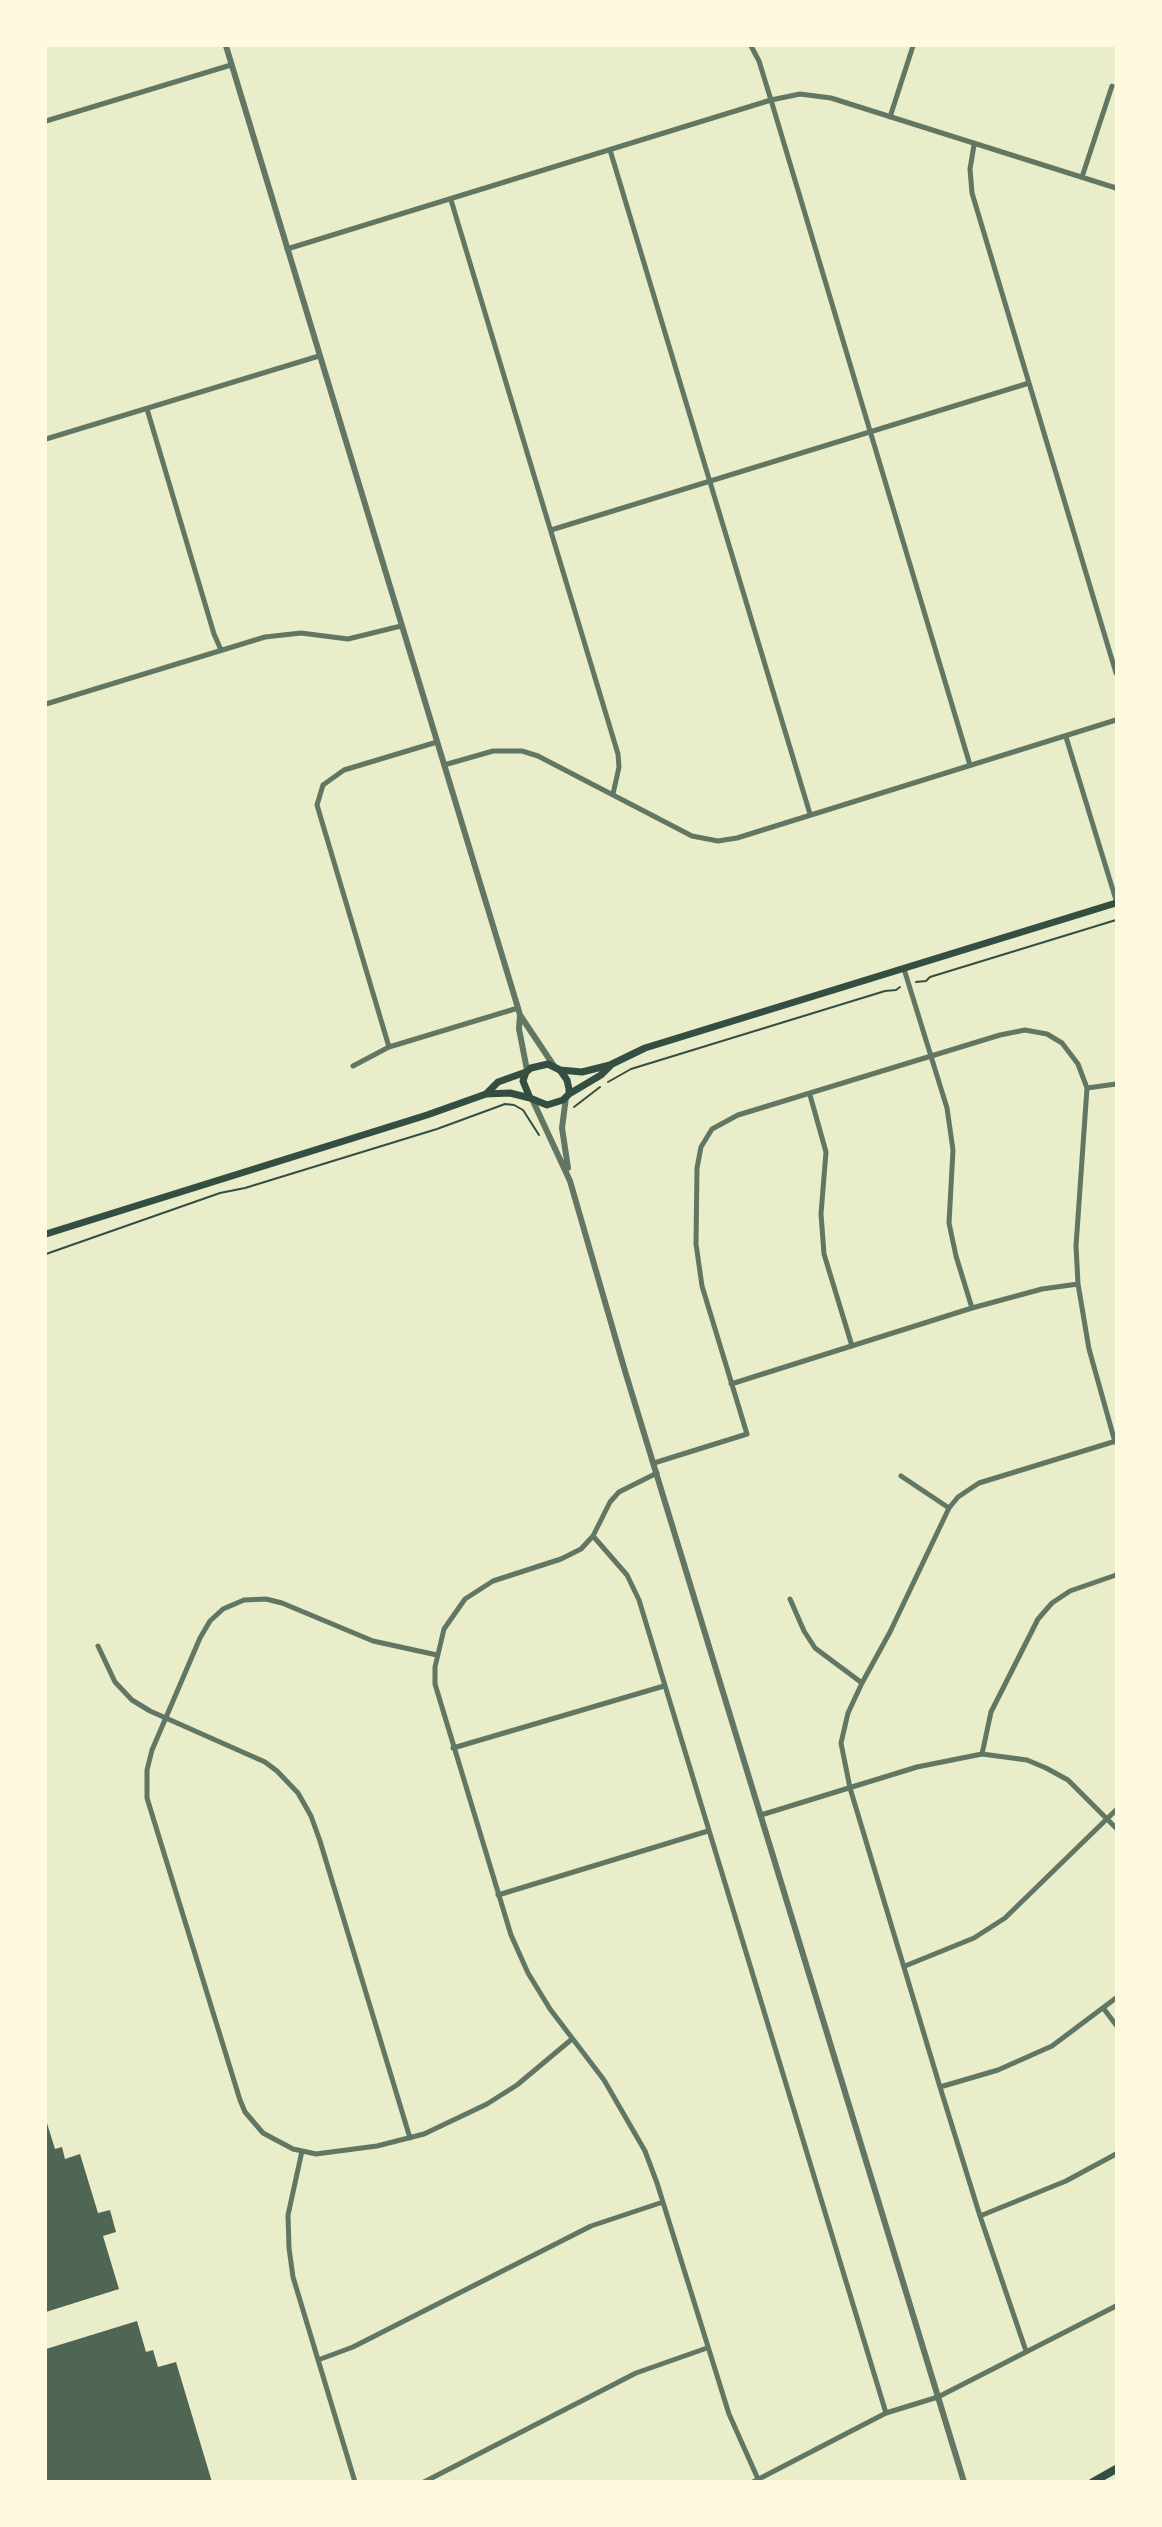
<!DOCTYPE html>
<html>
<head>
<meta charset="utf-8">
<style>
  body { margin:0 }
  #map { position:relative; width:1162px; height:2527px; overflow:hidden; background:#e9edc9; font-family:"Roboto Condensed",sans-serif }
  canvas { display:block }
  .frame { position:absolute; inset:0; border:47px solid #fefae0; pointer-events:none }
</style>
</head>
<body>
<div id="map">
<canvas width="1162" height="2527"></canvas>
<div class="frame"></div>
</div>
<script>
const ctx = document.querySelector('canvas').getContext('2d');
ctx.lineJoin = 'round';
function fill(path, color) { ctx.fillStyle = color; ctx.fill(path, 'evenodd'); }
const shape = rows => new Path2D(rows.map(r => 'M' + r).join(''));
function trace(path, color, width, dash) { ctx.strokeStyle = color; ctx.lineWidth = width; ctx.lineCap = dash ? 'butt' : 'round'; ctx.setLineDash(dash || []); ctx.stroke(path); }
fill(shape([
  [46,2120,55,2149,62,2147,65,2159,80,2154,98,2213,110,2210,116,2232,103,2236,119,2289,46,2312],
  [137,2321,146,2352,153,2350,158,2367,176,2362,212,2482,46,2482,46,2349]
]), '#4f6655');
trace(shape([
  [916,982,926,981,930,977,1116,920],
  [608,1082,631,1069,885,991,896,990,900,987],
  [574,1107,600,1087],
  [46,1254,220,1193,245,1188,437,1129,505,1104,514,1105,523,1110,539,1135]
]), '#344e41', 2);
trace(shape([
  [751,46,759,61,771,100,970,765],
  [890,117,913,46],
  [46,121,231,65],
  [974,145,970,169,972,193,1116,673],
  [610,150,810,814],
  [1082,177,1112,86],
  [451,200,618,754,619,767,613,794],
  [287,249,771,100,800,94,831,98,1116,188],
  [147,409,214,634,221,650],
  [46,439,319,356],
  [551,530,1029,383],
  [46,704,265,637,301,633,348,639,401,626],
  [1066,737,1116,900],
  [444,765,493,751,522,751,538,756,692,836,718,841,737,838,1116,720],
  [904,969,947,1108,953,1150,949,1223,956,1256,972,1308],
  [389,1047,317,805,323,785,344,770,437,742],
  [353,1066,389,1047,518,1008],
  [1087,1088,1116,1084],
  [810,1095,826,1152,821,1214,824,1254,852,1346],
  [731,1384,972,1308,1042,1289,1078,1284],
  [654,1463,747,1434,702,1286,696,1244,697,1168,701,1147,712,1129,738,1115,1000,1035,1025,1030,1047,1034,1062,1043,1078,1064,1087,1088,1076,1246,1078,1284,1089,1349,1115,1442],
  [657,1473,619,1492,610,1502,593,1536,581,1549,561,1559,493,1581,465,1599,444,1629,435,1667,435,1684,511,1935,528,1973,550,2009,604,2080,645,2151,657,2183,729,2414,758,2479],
  [901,1476,949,1508],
  [593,1536,627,1575,639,1600,886,2413],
  [790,1599,804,1631,815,1648,862,1683],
  [98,1646,115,1682,132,1700,150,1711,265,1762,277,1771,298,1793,311,1816,320,1841,410,2138],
  [437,1655,373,1641,282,1603,266,1599,244,1600,223,1609,210,1621,200,1638,152,1750,147,1770,147,1798,240,2100,245,2112,263,2133,293,2149,316,2154,377,2146,424,2134,487,2104,517,2085,572,2039],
  [453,1748,664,1686],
  [982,1754,1027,1760,1046,1768,1068,1780,1116,1828],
  [761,1815,917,1767,982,1754,991,1712,1038,1619,1052,1603,1070,1591,1116,1575],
  [498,1895,708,1831],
  [905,1966,974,1938,1005,1918,1116,1810],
  [1104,2009,1116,2025],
  [940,2087,998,2070,1052,2046,1116,1998],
  [302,2151,288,2215,289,2248,293,2277,355,2482],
  [980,2216,1066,2181,1116,2154],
  [1026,2351,980,2216,940,2087,850,1788,841,1743,848,1713,862,1683,890,1632,949,1508,958,1497,979,1483,1116,1441],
  [318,2360,353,2347,591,2226,663,2202],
  [424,2482,636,2373,707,2348],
  [753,2482,886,2413,938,2397,1116,2306]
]), '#617663', 5);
trace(shape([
  [226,46,518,1008,520,1015,554,1066],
  [520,1015,519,1029,527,1070],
  [566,1097,562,1128,568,1168],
  [533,1101,570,1181,625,1371,964,2482]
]), '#617663', 6);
trace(shape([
  [548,1064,560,1070,567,1080,569,1089,569,1094,563,1100,547,1105,530,1098,523,1081,526,1072,531,1068,548,1064],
  [560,1070,582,1072,610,1065,645,1048,1116,903],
  [486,1094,498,1082,526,1072],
  [569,1094,601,1075,610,1066],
  [46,1234,427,1115,486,1094,510,1093,530,1098]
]), '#344e41', 7);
trace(shape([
  [1093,2482,1116,2469]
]), '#344e41', 8);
</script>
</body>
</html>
